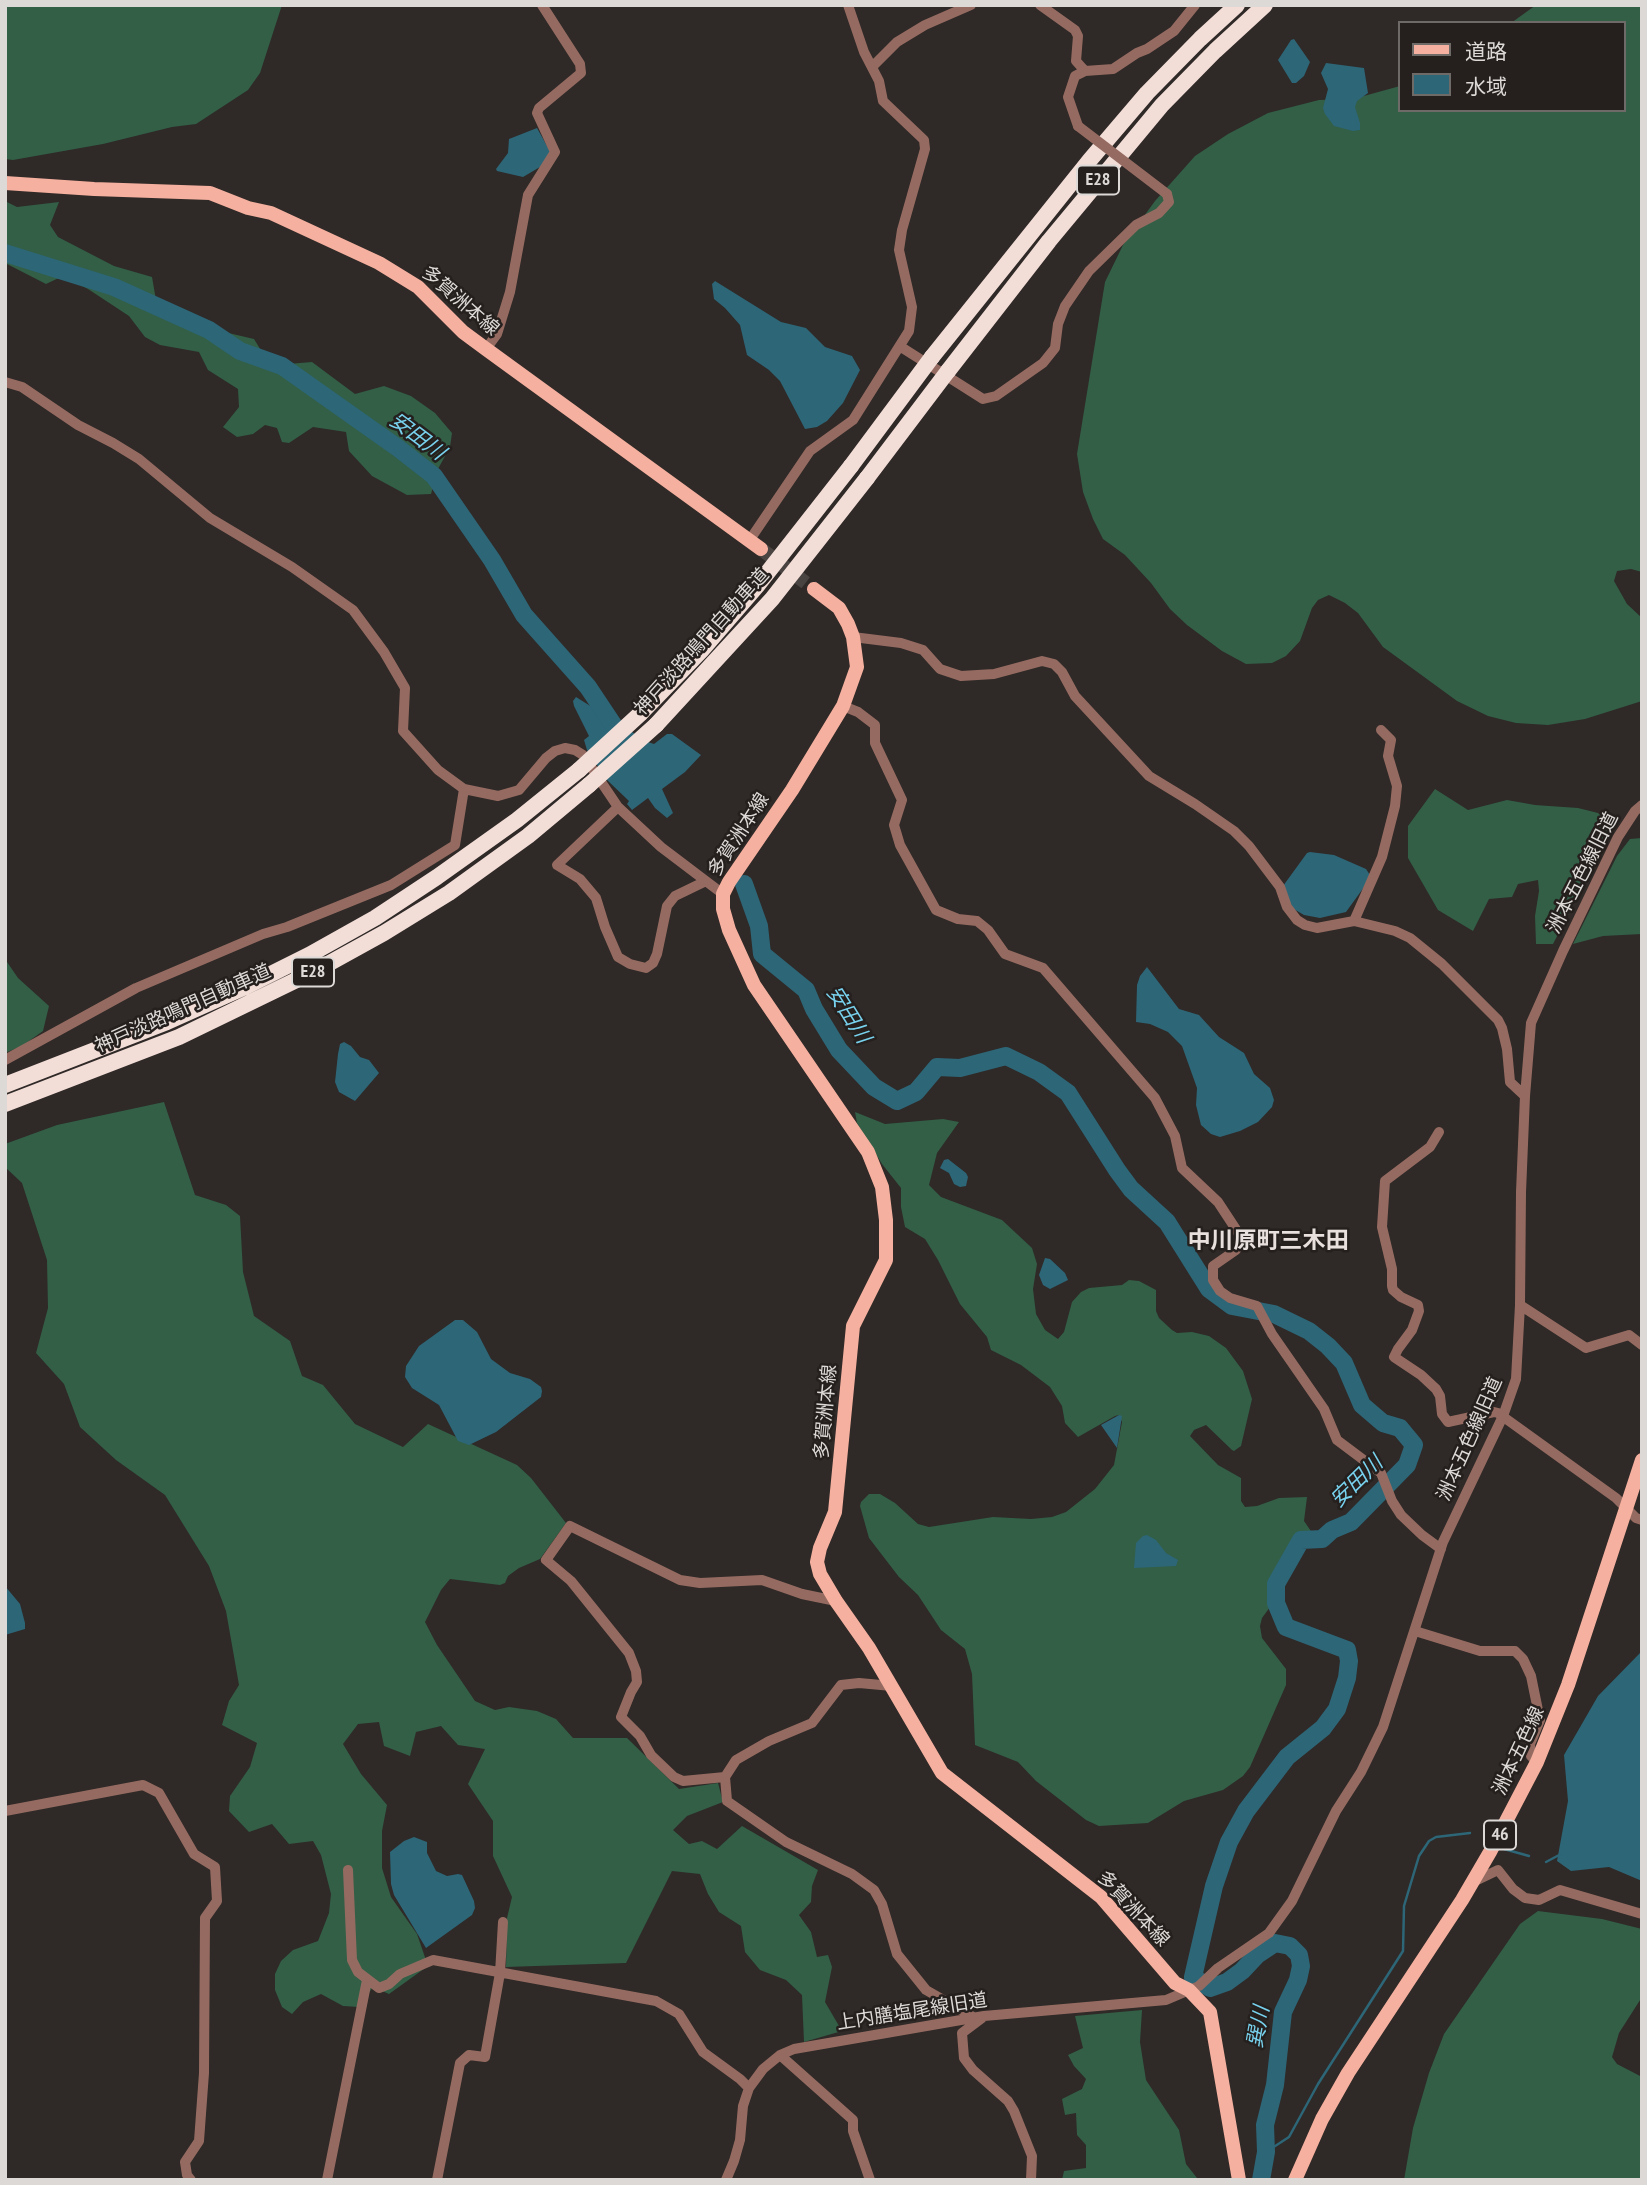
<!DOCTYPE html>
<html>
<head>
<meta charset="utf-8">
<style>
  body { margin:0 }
  #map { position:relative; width:1647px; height:2185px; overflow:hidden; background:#2f2927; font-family:"PT Sans Narrow","Noto Sans JP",sans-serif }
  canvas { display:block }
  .frame { position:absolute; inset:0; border:7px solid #dcd9d7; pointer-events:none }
  .legend { position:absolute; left:1398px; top:21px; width:228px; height:91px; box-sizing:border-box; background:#25201e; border:2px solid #6e6a68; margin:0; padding:9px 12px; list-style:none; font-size:21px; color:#dcd9d7 }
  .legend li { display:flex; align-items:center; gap:14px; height:35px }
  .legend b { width:35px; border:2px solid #6e6a68 }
</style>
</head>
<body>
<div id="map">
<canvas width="1647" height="2185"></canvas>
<div class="frame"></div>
<ul class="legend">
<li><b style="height:9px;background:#f5b09f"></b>道路</li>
<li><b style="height:19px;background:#2d6677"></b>水域</li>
</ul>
</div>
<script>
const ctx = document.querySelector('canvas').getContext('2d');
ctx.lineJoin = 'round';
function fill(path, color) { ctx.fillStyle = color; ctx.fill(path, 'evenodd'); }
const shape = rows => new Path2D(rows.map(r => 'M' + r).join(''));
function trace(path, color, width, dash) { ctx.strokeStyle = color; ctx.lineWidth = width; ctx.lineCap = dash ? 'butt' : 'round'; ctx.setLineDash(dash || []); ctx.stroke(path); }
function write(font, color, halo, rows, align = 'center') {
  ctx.font = font + ' "PT Sans Narrow","Noto Sans JP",sans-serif'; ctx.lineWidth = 5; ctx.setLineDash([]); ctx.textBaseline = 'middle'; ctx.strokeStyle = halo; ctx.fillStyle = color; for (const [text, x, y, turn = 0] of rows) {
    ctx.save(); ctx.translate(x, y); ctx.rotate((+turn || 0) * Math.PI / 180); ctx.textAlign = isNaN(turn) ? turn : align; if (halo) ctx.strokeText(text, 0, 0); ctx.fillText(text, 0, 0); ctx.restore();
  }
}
fill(shape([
  [5,5,282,5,260,73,248,90,196,124,172,127,103,144,13,160,5,159],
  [1536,5,1642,5,1642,572,1631,569,1617,571,1614,581,1627,604,1642,618,1642,701,1585,719,1548,725,1516,723,1488,716,1457,701,1383,647,1358,613,1345,603,1329,595,1318,600,1312,608,1300,641,1286,656,1272,663,1246,664,1222,651,1187,625,1170,609,1151,583,1125,555,1103,539,1093,519,1083,492,1077,454,1105,282,1123,245,1155,201,1195,156,1228,134,1268,113,1319,100,1353,99,1400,86,1400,110,1624,110,1624,23,1511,23],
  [5,201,17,207,59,202,50,225,58,237,114,266,152,277,156,300,164,313,190,324,254,339,262,352,288,364,312,362,355,394,384,386,411,396,435,413,452,433,450,447,438,469,431,494,407,495,372,476,349,451,346,432,313,427,289,443,282,442,277,428,265,425,253,434,237,437,223,427,239,407,238,389,208,370,199,352,160,345,145,337,129,316,88,289,63,276,46,284,5,263],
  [1435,789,1468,810,1507,800,1535,805,1578,808,1598,813,1613,827,1553,944,1536,944,1535,916,1539,891,1538,880,1518,884,1512,897,1489,899,1473,931,1438,910,1408,858,1408,826],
  [1642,838,1642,934,1603,936,1573,944,1617,856,1630,839],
  [5,959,18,978,49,1006,43,1031,22,1046,5,1053],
  [164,1102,195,1195,226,1205,240,1216,243,1272,254,1316,290,1341,302,1376,323,1385,355,1424,403,1447,428,1424,517,1465,531,1478,566,1523,540,1559,519,1568,508,1576,505,1583,500,1585,450,1579,441,1590,425,1622,437,1645,475,1701,495,1710,509,1707,537,1711,556,1719,573,1738,627,1738,679,1789,718,1783,723,1802,687,1816,673,1830,689,1844,702,1841,717,1849,742,1826,818,1870,812,1886,811,1902,799,1915,811,1932,817,1957,828,1955,832,1967,825,2002,842,2031,804,2042,802,1995,786,1980,760,1970,745,1952,741,1926,719,1912,708,1894,700,1874,672,1871,626,1963,506,1967,507,1918,512,1897,493,1856,493,1821,468,1784,485,1749,458,1745,441,1726,416,1732,410,1756,384,1746,379,1722,358,1724,343,1744,361,1774,387,1805,382,1831,382,1868,391,1897,417,1934,428,1966,389,1994,373,1987,359,2007,343,2006,321,1994,303,2002,292,2014,282,2007,275,1990,275,1974,281,1961,293,1950,318,1941,329,1913,331,1894,321,1855,313,1841,289,1844,272,1824,249,1832,229,1811,230,1796,250,1767,257,1743,222,1725,229,1701,239,1685,226,1611,209,1566,165,1495,116,1460,80,1427,64,1384,36,1353,48,1308,47,1260,22,1183,5,1167,5,1144,57,1125],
  [855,1112,885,1124,943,1119,959,1122,937,1153,929,1185,941,1197,1002,1220,1032,1248,1037,1264,1033,1289,1036,1314,1045,1330,1058,1339,1064,1332,1072,1302,1081,1292,1089,1288,1122,1285,1129,1280,1139,1281,1156,1290,1156,1311,1159,1318,1172,1330,1177,1333,1192,1332,1209,1336,1226,1348,1243,1371,1252,1399,1241,1446,1234,1451,1232,1450,1206,1425,1194,1430,1190,1436,1218,1465,1241,1478,1241,1501,1245,1507,1257,1506,1279,1498,1307,1497,1304,1521,1313,1534,1299,1537,1278,1571,1271,1592,1273,1603,1262,1618,1260,1626,1262,1638,1286,1669,1286,1685,1250,1767,1243,1776,1223,1790,1184,1801,1148,1823,1099,1826,1086,1820,1036,1781,1018,1762,975,1745,972,1674,965,1649,941,1630,918,1595,899,1577,869,1538,860,1506,861,1502,869,1494,880,1494,895,1503,918,1524,929,1527,993,1517,1031,1519,1052,1517,1066,1512,1095,1489,1114,1465,1122,1422,1119,1415,1115,1416,1078,1437,1065,1423,1062,1406,1050,1387,1021,1365,991,1350,987,1337,960,1304,938,1260,925,1239,905,1227,901,1207,901,1188,882,1164,857,1123],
  [1538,1911,1602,1919,1642,1929,1642,1997,1619,2033,1612,2057,1617,2064,1642,2077,1642,2180,1404,2180,1413,2128,1429,2073,1444,2034,1520,1924],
  [1142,2010,1140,2042,1146,2080,1179,2130,1186,2164,1197,2178,1202,2180,1062,2180,1064,2171,1086,2168,1086,2145,1077,2135,1076,2113,1065,2115,1062,2099,1082,2089,1086,2079,1074,2066,1068,2055,1083,2048,1075,2016]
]), '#325f46');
fill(shape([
  [1294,39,1310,62,1304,76,1296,83,1292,83,1278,60,1291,40],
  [1326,63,1364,68,1368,93,1357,101,1355,107,1360,123,1360,130,1353,131,1334,126,1325,114,1323,108,1328,89,1321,73],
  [537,128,551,153,540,167,523,177,497,171,496,169,508,153,509,139],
  [715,281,781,322,806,328,825,347,852,356,860,370,843,403,827,421,817,427,805,429,780,381,769,370,747,355,740,325,725,308,714,299,712,284],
  [576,697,648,742,654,744,667,734,672,734,701,755,685,772,662,789,673,813,667,818,655,808,648,798,632,810,627,804,629,801,607,780,587,750,584,740,589,736,574,706,573,701],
  [1310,852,1334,855,1366,869,1370,875,1367,883,1346,912,1320,918,1304,915,1292,908,1283,886,1307,853],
  [1147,967,1179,1009,1199,1015,1219,1037,1244,1053,1254,1074,1270,1088,1274,1100,1272,1107,1258,1122,1240,1131,1220,1137,1211,1134,1201,1125,1196,1105,1197,1088,1182,1046,1168,1032,1150,1024,1136,1022,1137,985,1140,976],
  [344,1042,351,1046,360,1057,369,1060,379,1073,355,1101,339,1092,335,1082,338,1054,340,1044],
  [948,1159,966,1173,968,1177,966,1186,960,1187,954,1184,949,1173,940,1168,944,1160],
  [1045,1258,1050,1259,1065,1273,1068,1280,1050,1289,1043,1285,1039,1275],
  [455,1320,463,1320,477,1332,491,1359,510,1373,530,1379,541,1387,542,1391,541,1397,496,1432,469,1445,458,1441,439,1405,412,1388,405,1377,406,1366,419,1346],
  [1119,1415,1122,1416,1117,1448,1101,1425],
  [1147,1535,1156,1540,1166,1553,1178,1560,1176,1566,1134,1568,1136,1543,1143,1536],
  [5,1586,20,1604,25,1623,25,1629,5,1635],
  [1642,1594,1642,1881,1609,1867,1571,1871,1557,1861,1568,1801,1564,1755,1598,1696,1640,1653],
  [414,1837,427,1842,427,1853,436,1871,447,1876,458,1874,462,1875,474,1901,475,1908,472,1915,426,1948,394,1895,391,1884,390,1852,404,1841]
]), '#2d6677');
trace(shape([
  [1504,1849,1529,1856],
  [1546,1862,1561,1854],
  [1266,2152,1289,2137,1318,2084,1403,1951,1404,1906,1419,1856,1429,1841,1436,1837,1470,1833]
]), '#2d6677', 2.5);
trace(shape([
  [5,253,114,287,209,330,240,351,282,366,398,448,434,476,492,560,524,615,588,687,620,735],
  [744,884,759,926,762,954,806,990,814,1009,839,1050,874,1087,897,1101,916,1092,937,1067,960,1068,1006,1056,1039,1072,1068,1093,1117,1170,1131,1189,1167,1222,1209,1289,1232,1306,1274,1314,1309,1331,1328,1346,1344,1363,1362,1405,1383,1423,1400,1428,1414,1445,1407,1465,1351,1522,1332,1530,1322,1539,1301,1540,1276,1584,1276,1603,1286,1627,1347,1650,1349,1661,1347,1678,1337,1709,1323,1728,1287,1757,1246,1811,1229,1842,1214,1886,1193,1977,1210,1988,1227,1982,1242,1971,1257,1955,1275,1943,1290,1946,1299,1955,1301,1966,1298,1980,1283,2012,1275,2085,1265,2125,1266,2152,1261,2180]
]), '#2d6677', 18);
trace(shape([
  [761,549,814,589]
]), '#494341', 14, [14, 7]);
trace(shape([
  [1040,5,1075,30,1078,36,1076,61,1085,71],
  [872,67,897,42,925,25,971,5],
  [1078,126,1068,97,1075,76,1085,71,1113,69,1137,53,1147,49,1174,31,1195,5],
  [901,347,983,399,996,396,1043,363,1055,348,1058,324,1065,306,1089,271,1136,225,1159,213,1169,202,1167,194],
  [486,349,497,334,510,292,528,195,555,152,537,113,539,108,581,73,580,64,542,5],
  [5,382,22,387,78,425,113,443,139,459,210,518,292,567,353,610,384,652,405,688,403,731,438,770,464,789,498,796,519,790,546,758,555,751,565,748,575,750,583,755,618,807,661,847,723,894],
  [749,541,810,451,853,420,909,331,912,307,899,250,902,230,925,149,924,140,883,101,879,81,864,52,848,5],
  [853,637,901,643,923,650,940,669,961,676,994,674,1042,661,1054,664,1062,672,1075,696,1149,776,1195,804,1234,831,1249,846,1280,887,1287,907,1297,920,1305,925,1317,928,1354,921,1395,931,1410,938,1442,964,1498,1020,1502,1028,1507,1049,1510,1082,1525,1096],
  [843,706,858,712,875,725,875,743,902,800,894,825,900,845,936,910,958,919,977,921,988,930,1005,954,1043,968,1155,1098,1175,1136,1182,1168,1218,1202,1239,1234,1240,1240,1236,1250,1213,1266,1213,1280,1220,1291,1230,1298,1257,1306,1272,1334,1324,1409,1337,1440,1381,1473,1392,1501,1401,1515,1422,1535,1441,1549],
  [618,807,557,865,580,879,596,898,605,927,618,957,630,964,646,968,653,963,657,954,667,906,675,896,706,881],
  [1354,921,1382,857,1395,806,1397,786,1388,756,1391,740,1381,730],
  [5,1060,136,988,263,934,287,927,391,885,455,845,464,789],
  [1439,1132,1430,1147,1385,1181,1382,1227,1392,1269,1392,1286,1393,1290,1401,1297,1418,1305,1419,1311,1412,1330,1398,1349,1394,1357,1421,1375,1436,1389,1440,1396,1442,1414,1448,1422,1494,1412,1498,1413,1616,1498,1636,1518,1642,1520],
  [1520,1305,1586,1348,1629,1335,1642,1345],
  [1415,1631,1480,1651,1515,1651,1523,1659,1531,1676,1540,1720,1530,1744,1531,1756,1537,1762],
  [892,1686,859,1683,841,1685,812,1723,769,1741,736,1760,725,1777,727,1801,786,1842,852,1874,874,1890,882,1904,897,1954,926,1990,975,2018],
  [725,1777,683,1781,674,1777,651,1755,640,1736,621,1717,631,1692,637,1682,636,1671,629,1653,571,1581,546,1560,570,1526,680,1580,700,1583,762,1580,802,1594,836,1601],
  [5,1811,143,1785,159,1793,194,1854,215,1867,217,1901,205,1918,204,2073,199,2141,185,2162,187,2175,191,2180],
  [348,1870,352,1960,358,1972,379,1988,389,1984,400,1974,433,1960,656,2001,679,2014,703,2052,740,2079,749,2088],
  [1473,1882,1498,1870,1513,1889,1525,1898,1539,1900,1560,1890,1642,1914],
  [982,2018,962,2033,964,2058,973,2070,1008,2101,1014,2111,1032,2156,1031,2180],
  [780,2055,853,2120,853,2131,870,2180],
  [327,2180,367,1980],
  [437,2180,460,2063,469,2055,485,2057,500,1973,503,1922],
  [726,2180,734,2161,740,2140,743,2106,749,2088,763,2069,780,2055,794,2049,984,2016,1166,2000,1199,1986,1218,1968,1269,1933,1292,1901,1336,1811,1361,1772,1383,1727,1443,1542,1503,1416,1516,1379,1520,1305,1521,1192,1525,1096,1531,1023,1563,951,1618,837,1635,811,1642,805]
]), '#956b61', 10);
trace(shape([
  [5,183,94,189,210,193,248,208,271,213,379,263,418,287,463,332,486,349,761,549],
  [814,589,839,608,848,624,853,637,857,667,843,706,792,790,729,882,723,894,723,909,729,930,754,985,868,1152,882,1187,886,1220,886,1260,853,1326,835,1512,820,1548,817,1562,820,1574,836,1601,869,1648,942,1773,1101,1897,1175,1983,1189,1990,1210,2012,1239,2180],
  [1295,2180,1322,2119,1348,2073,1462,1900,1490,1852,1537,1762,1568,1685,1642,1460]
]), '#f5b09f', 14);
trace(shape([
  [932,357,1089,161,1147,93,1200,39,1237,5],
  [948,371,1049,241,1162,105,1215,51,1265,5],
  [641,713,701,651,757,586,851,466],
  [656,725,772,599,867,478],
  [5,1085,167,1022,243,988,309,955,375,918,437,877,517,820,579,770],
  [5,1104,179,1037,317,970,384,933,449,893,528,836,589,785]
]), '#f2ddd7', 16);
trace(shape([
  [1078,126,1167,194]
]), '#956b61', 10);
trace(shape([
  [851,466,932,357],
  [867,478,948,371],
  [579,770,641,713],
  [589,785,656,725]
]), '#f2ddd7', 16);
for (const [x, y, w] of [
  [1098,180,42],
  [313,972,42],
  [1500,1835,32]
]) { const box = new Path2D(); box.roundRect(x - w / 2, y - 14.5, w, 29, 5); ctx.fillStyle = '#25201e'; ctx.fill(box); trace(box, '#dcd9d7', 2); }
write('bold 18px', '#dcd9d7', null, [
  ["E28",1098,180],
  ["E28",313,972],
  ["46",1500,1835]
]);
write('19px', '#dcd9d7', '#25201e', [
  ["多賀洲本線",460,301,41],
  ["神戸淡路鳴門自動車道",702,642,-48],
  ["多賀洲本線",739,835,-57],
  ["洲本五色線旧道",1583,873,-63],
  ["神戸淡路鳴門自動車道",183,1009,-24],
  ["多賀洲本線",826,1412,-85],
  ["洲本五色線旧道",1470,1439,-66],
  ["洲本五色線",1519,1751,-65],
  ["多賀洲本線",1133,1909,47],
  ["上内膳塩尾線旧道",912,2012,-9]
]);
write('italic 21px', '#78d2ee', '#25201e', [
  ["安田川",417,437,37],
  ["安田川",848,1015,58],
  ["安田川",1357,1482,-44],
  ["巽川",1259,2027,-80]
]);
write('bold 23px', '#e8e0dd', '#25201e', [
  ["中川原町三木田",1268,1241]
]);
</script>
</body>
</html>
